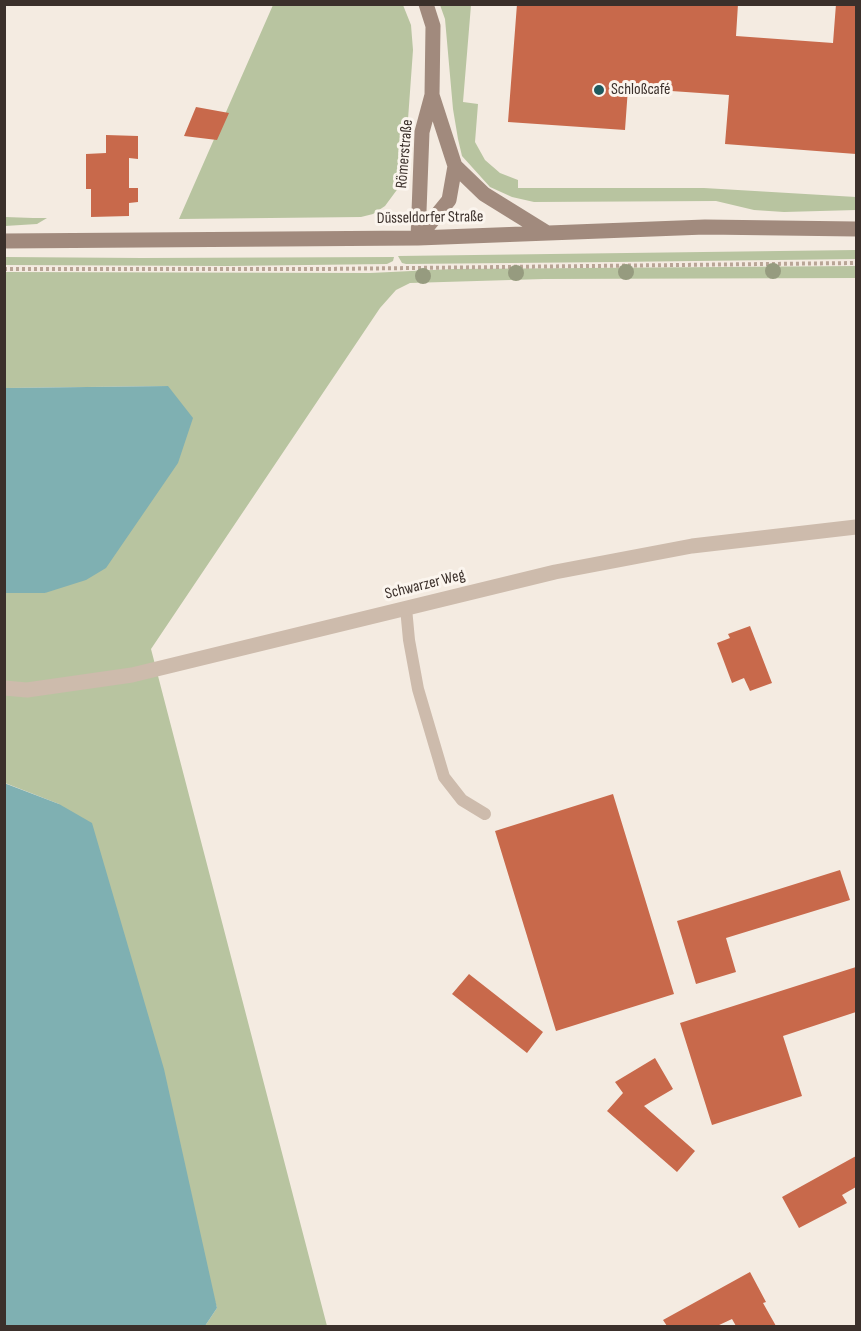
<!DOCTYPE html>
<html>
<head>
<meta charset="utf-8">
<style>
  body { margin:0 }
  #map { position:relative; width:861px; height:1331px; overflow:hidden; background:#f4ebe1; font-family:"Sofia Sans Condensed",sans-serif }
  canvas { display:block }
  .frame { position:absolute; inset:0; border:6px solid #3b302b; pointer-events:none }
</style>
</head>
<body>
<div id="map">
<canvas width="861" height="1331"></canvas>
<div class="frame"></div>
</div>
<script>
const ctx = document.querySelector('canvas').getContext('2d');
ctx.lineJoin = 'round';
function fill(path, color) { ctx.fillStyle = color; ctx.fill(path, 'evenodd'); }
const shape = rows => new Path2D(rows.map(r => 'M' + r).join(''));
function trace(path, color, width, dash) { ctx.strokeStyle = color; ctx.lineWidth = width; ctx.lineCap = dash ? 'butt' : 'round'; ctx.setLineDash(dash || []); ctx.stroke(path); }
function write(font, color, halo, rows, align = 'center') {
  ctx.font = font + ' "Sofia Sans Condensed",sans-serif'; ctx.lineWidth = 6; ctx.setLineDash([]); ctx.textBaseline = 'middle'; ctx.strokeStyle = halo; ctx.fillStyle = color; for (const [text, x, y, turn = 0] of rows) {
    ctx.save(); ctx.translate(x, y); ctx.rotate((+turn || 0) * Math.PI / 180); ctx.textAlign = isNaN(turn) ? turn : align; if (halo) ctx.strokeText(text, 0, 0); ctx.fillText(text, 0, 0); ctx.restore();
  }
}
fill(shape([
  [273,5,403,5,411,25,413,50,405,161,399,187,385,206,373,214,361,217,179,219],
  [440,5,471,5,463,102,478,104,475,142,485,160,500,173,518,180,518,188,704,188,856,197,856,210,784,212,754,210,716,201,534,202,512,197,490,187,462,156,458,139,453,109,445,19],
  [5,217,33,218,47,218,37,224,5,226],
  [856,250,856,259,615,262,406,264,402,263,398,256],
  [5,257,142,258,394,257,393,261,387,264,228,266,5,265],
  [856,266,856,278,544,279,410,283,396,290,380,308,151,649,327,1326,205,1326,217,1308,59,804,5,783,4,593,45,593,168,386,5,388,5,272,370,273,453,269]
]), '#b8c4a0');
fill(shape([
  [168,386,193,418,178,463,106,568,86,580,45,593,5,593,5,388],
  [4,783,59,804,92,823,164,1069,217,1308,205,1326,5,1326]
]), '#7fb0b2');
fill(shape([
  [517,4,738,4,736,36,833,43,836,4,856,4,856,154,725,144,729,95,628,88,625,130,508,122],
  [196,107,229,113,217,140,184,136],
  [106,135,138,136,138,159,129,158,129,188,138,188,138,202,129,203,129,216,91,217,91,189,86,189,86,154,106,153],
  [750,626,772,683,750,691,744,678,732,683,717,643,730,638,728,634],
  [613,794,674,994,556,1031,495,831],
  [840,870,850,900,726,938,736,972,696,984,677,921],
  [856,967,856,1012,783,1036,802,1096,712,1125,680,1023],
  [469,974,543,1032,527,1053,452,994],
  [655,1058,673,1089,644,1106,695,1151,677,1172,607,1111,623,1093,615,1082],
  [856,1156,856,1187,842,1195,847,1203,799,1228,782,1197],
  [750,1272,766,1302,763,1303,776,1326,736,1326,732,1319,717,1326,667,1326,663,1320]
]), '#c8694b');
trace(shape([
  [4,269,324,269,856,263]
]), '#b9a596', 4, [3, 3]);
trace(shape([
  [406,608,409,640,418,689,444,777,462,800,485,814]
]), '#cdbbac', 12);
trace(shape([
  [4,688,27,690,132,675,555,572,692,546,856,527]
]), '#cdbbac', 15);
trace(shape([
  [455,166,484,194,547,233],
  [418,238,422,132,432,95,433,26,426,4],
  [418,238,449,200,455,166,432,95],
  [4,241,418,238,705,227,856,229]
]), '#a18a7d', 15);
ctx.fillStyle = '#969b7f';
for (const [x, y] of [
  [773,271],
  [626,272],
  [516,273],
  [423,276]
]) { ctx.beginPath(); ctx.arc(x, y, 8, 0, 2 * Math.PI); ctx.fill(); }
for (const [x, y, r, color] of [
  [599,90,6,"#1f5a5e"]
]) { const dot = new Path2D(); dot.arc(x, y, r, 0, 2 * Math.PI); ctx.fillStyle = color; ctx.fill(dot); trace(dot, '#fbf5ee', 2); }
write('16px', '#3b302b', '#fbf5ee', [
  ["Schloßcafé",611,90]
], 'left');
write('16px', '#3b302b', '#fbf5ee', [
  ["Römerstraße",405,154,-85],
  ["Düsseldorfer Straße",430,218,-1],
  ["Schwarzer Weg",425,585,-14]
]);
</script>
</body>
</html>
